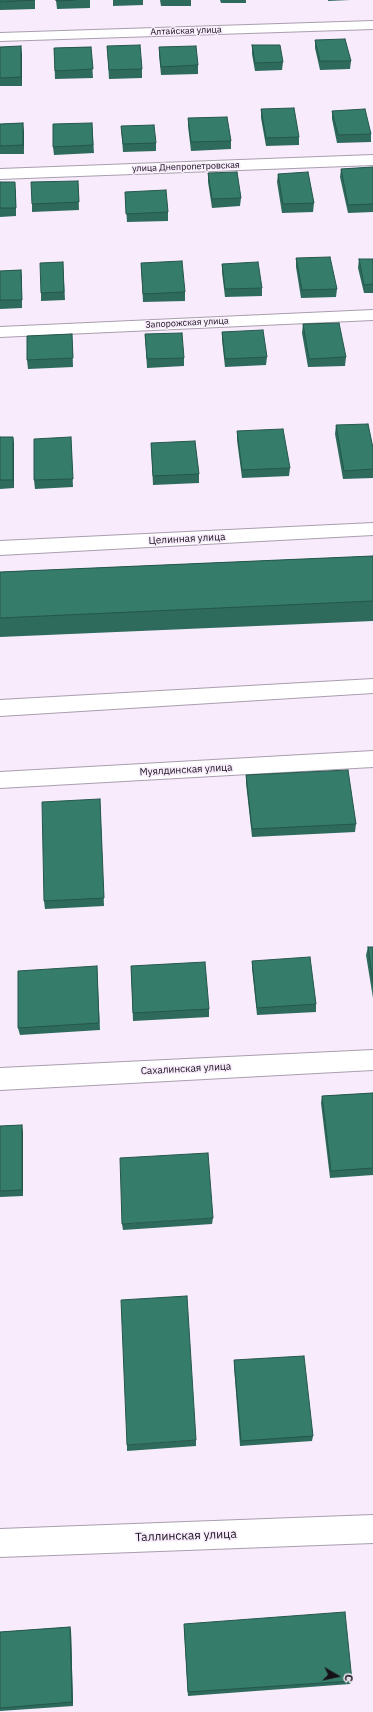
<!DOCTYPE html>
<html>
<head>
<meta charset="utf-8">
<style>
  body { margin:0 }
  #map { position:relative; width:373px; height:1712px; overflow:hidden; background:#f7ebfc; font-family:"IBM Plex Sans",sans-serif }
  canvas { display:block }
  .north { position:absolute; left:317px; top:1656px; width:40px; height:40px; -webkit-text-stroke:3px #f7ebfc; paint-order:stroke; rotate:99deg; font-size:11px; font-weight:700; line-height:16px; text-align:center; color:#141015 }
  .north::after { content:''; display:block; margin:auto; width:14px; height:18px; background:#141015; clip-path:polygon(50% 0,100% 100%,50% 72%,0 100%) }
</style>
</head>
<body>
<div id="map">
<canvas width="373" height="1712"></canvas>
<div class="north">С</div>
</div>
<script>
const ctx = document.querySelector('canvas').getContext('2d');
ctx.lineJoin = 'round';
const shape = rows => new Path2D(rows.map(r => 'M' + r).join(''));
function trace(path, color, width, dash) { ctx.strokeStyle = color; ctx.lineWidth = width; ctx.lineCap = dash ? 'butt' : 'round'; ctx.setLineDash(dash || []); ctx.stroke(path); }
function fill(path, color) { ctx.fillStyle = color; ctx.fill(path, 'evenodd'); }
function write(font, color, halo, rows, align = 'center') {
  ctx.font = font + ' "IBM Plex Sans",sans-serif'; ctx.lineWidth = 3; ctx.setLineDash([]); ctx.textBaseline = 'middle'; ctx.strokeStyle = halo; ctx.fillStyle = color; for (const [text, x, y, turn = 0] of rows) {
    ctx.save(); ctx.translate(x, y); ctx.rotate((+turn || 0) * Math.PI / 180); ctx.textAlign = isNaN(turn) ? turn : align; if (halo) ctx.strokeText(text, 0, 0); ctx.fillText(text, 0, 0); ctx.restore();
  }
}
const minor = shape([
  [373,21,373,29,0,41,0,33,373,21],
  [373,155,373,165,0,179,0,169,373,155],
  [373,310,373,320,0,337,0,327,373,310],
  [373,523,373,535,0,555,0,541,373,523],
  [373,679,373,693,0,716,0,700,373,679],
  [373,751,373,767,0,788,0,772,373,751],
  [373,1050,373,1070,0,1090,0,1068,373,1050],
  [373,1515,373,1543,0,1557,0,1529,373,1515]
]);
trace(minor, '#a99eae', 2);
fill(minor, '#fff');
fill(shape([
  [0,0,35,0,35,9,0,10],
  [56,0,90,0,90,8,57,9],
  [113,0,143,0,143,5,113,6],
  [160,0,191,0,191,6,161,6],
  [220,0,246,0,246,3,221,3],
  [328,0,350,0,328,1],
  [315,40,351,61,350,69,320,70,315,48],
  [252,45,283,62,282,70,255,71,252,54],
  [107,46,142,69,142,78,109,79],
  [0,47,22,54,22,86,0,86],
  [91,47,93,78,55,79,54,48],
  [159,47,198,65,198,74,161,75,159,55],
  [261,109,299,137,299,145,266,146,261,118],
  [332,111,371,134,371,142,337,143,332,119],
  [188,118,231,141,231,149,191,151,188,126],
  [23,123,24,154,0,154,0,124],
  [92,123,94,153,54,155,53,147],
  [121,126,156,143,156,151,123,152],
  [373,167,373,212,348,213,340,177,341,169],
  [208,173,241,198,240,206,212,208,208,182],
  [278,174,314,203,313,212,282,213,277,182],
  [78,181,79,210,32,212,32,204],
  [0,182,16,190,16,216,0,217],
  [125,192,168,212,168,221,127,222],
  [296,258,337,289,336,297,301,298,296,267],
  [359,259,373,259,373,293,364,293,358,268],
  [63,262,65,300,41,301,41,293],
  [141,263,185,292,185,301,143,302],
  [222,264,262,288,262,296,225,297,222,272],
  [21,270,22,279,22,308,0,309,0,271],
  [303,324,346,357,345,366,308,367,302,333],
  [222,332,267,357,266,365,225,367,222,340],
  [72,334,73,367,28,369,27,360],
  [145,334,184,358,184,366,147,368],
  [336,425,373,448,373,478,343,479,335,434],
  [237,431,290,468,289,476,242,478,237,440],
  [0,437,13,437,14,445,14,488,0,489],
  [71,437,73,487,35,489,34,480],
  [151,443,199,474,199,483,153,485],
  [373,556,373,621,0,637,0,572],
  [246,775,356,824,355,832,252,837,246,783],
  [100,799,104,906,45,909,44,901],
  [368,947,373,947,373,998,366,955],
  [252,961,316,1004,316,1012,257,1015,252,968],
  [97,966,100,1030,20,1035,18,1028],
  [131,966,209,1009,209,1017,133,1021],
  [373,1093,373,1175,330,1178,321,1103,322,1096],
  [0,1126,23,1132,23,1196,0,1197],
  [213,1218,212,1224,123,1230,122,1224],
  [234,1360,313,1436,312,1441,240,1446,234,1366],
  [196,1440,196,1446,127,1451,127,1445],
  [70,1627,71,1631,73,1706,0,1711,0,1632],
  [184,1628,352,1681,350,1684,188,1696]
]), '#2e6b5c');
fill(shape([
  [21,46,22,54,22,86,21,77],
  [23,123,24,132,24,154,23,145],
  [21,270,22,279,22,308,22,300],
  [13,437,14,445,14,488,13,480],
  [22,1125,23,1132,23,1196,22,1190],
  [70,1627,71,1631,73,1706,72,1702]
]), '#25574b');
const building = shape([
  [0,0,35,0,0,2,0,0],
  [56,0,75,0,56,1,56,0],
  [345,39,351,61,320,61,315,40,345,39],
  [140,45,142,69,109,70,107,46,140,45],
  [252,45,280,45,283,62,255,63,252,45],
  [21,46,21,77,0,78,0,47,21,46],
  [196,46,198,65,161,67,159,47,196,46],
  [91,47,93,69,55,71,54,48,91,47],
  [294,108,299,137,266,138,261,109,294,108],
  [365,109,371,134,338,135,332,111,365,109],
  [227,117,231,141,191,142,188,118,227,117],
  [23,123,23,145,0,146,0,124,23,123],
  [92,123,93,145,53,147,53,124,92,123],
  [154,125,156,143,123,144,121,126,154,125],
  [373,167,373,204,348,205,341,169,373,167],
  [237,172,241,198,212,199,208,173,237,172],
  [308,172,314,203,283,204,278,174,308,172],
  [78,181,79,202,32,204,31,182,78,181],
  [0,182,15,182,16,208,0,208,0,182],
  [166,190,168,212,126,214,125,192,166,190],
  [330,257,337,289,302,290,296,258,330,257],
  [359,259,373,259,373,284,364,285,359,259],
  [182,261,185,292,143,294,141,263,182,261],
  [63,262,64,292,41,293,40,263,63,262],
  [258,262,262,288,225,289,222,264,258,262],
  [21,270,22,300,0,300,0,271,21,270],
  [339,323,346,357,309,359,303,324,339,323],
  [263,330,267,357,225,359,222,332,263,330],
  [182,333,184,358,147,359,145,334,182,333],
  [72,334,73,358,27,360,27,336,72,334],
  [368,424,373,448,373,469,344,471,336,425,368,424],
  [283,429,290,468,242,470,237,431,283,429],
  [0,437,13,437,13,480,0,480,0,437],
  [71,437,73,479,34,480,34,439,71,437],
  [195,441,199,474,153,476,151,443,195,441],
  [373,556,373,601,0,618,0,572,373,556],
  [348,770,356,824,252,829,246,775,348,770],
  [100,799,104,898,44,901,42,802,100,799],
  [368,947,373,947,373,983,368,947],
  [310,957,316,1004,257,1008,252,961,310,957],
  [205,962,209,1009,133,1013,131,966,205,962],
  [97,966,99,1023,18,1028,18,971,97,966],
  [373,1093,373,1168,331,1171,322,1096,373,1093],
  [22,1125,22,1190,0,1191,0,1126,22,1125],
  [208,1153,213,1218,122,1224,120,1158,208,1153],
  [187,1296,196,1440,127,1445,121,1300,187,1296],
  [304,1356,313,1436,241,1441,234,1360,304,1356],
  [345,1612,352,1681,188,1692,184,1624,345,1612],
  [70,1627,72,1702,0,1708,0,1632,70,1627]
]);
fill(building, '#357c6b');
trace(building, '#25574b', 1);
write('9px', '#141015', '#f7ebfc', [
  ["Алтайская улица",186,31,-2],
  ["улица Днепропетровская",186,167,-2],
  ["Запорожская улица",187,323,-3]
]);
write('10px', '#141015', '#f7ebfc', [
  ["Целинная улица",187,539,-3],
  ["Муялдинская улица",186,770,-3],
  ["Сахалинская улица",186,1069,-3]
]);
write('12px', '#141015', '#f7ebfc', [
  ["Таллинская улица",186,1536,-2]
]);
</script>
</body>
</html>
